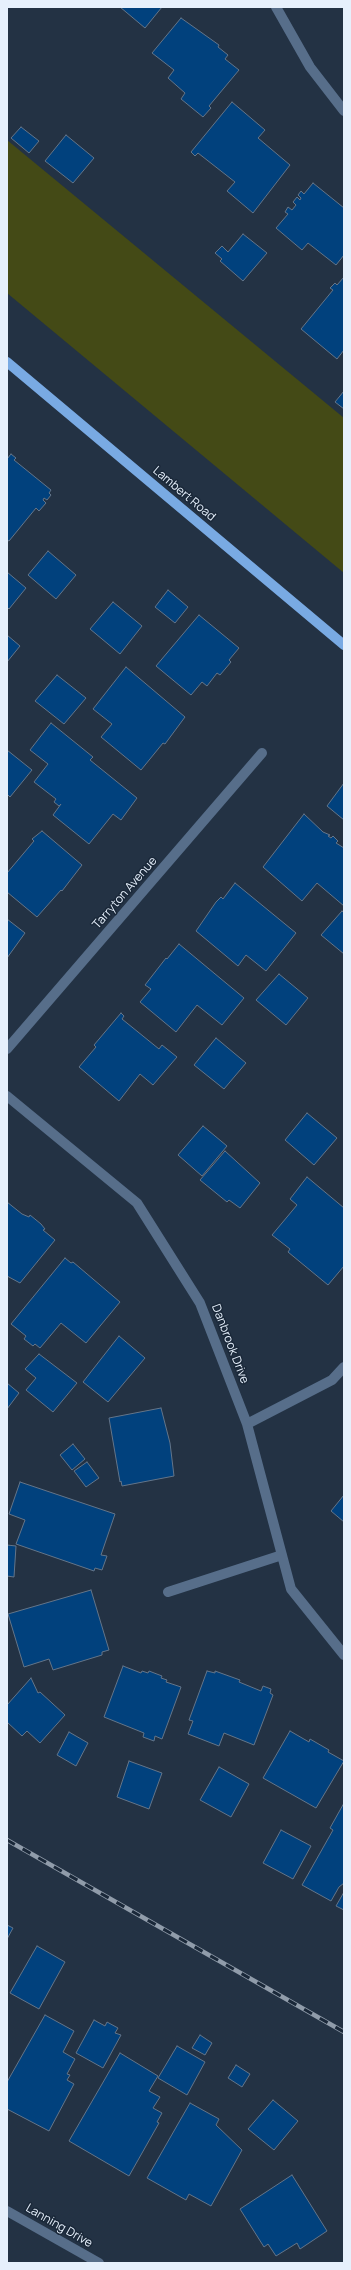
<!DOCTYPE html>
<html>
<head>
<meta charset="utf-8">
<style>
  body { margin:0 }
  #map { position:relative; width:351px; height:2270px; overflow:hidden; background:#233244; font-family:Manrope,sans-serif }
  canvas { display:block }
  .frame { position:absolute; inset:0; border:8px solid #e6f0fc; pointer-events:none }
</style>
</head>
<body>
<div id="map">
<canvas width="351" height="2270"></canvas>
<div class="frame"></div>
</div>
<script>
const ctx = document.querySelector('canvas').getContext('2d');
ctx.lineJoin = 'round';
function fill(path, color) { ctx.fillStyle = color; ctx.fill(path, 'evenodd'); }
const shape = rows => new Path2D(rows.map(r => 'M' + r).join(''));
function trace(path, color, width, dash) { ctx.strokeStyle = color; ctx.lineWidth = width; ctx.lineCap = dash ? 'butt' : 'round'; ctx.setLineDash(dash || []); ctx.stroke(path); }
function write(font, color, halo, rows, align = 'center') {
  ctx.font = font + ' Manrope,sans-serif'; ctx.lineWidth = 3; ctx.setLineDash([]); ctx.textBaseline = 'middle'; ctx.strokeStyle = halo; ctx.fillStyle = color; for (const [text, x, y, turn = 0] of rows) {
    ctx.save(); ctx.translate(x, y); ctx.rotate((+turn || 0) * Math.PI / 180); ctx.textAlign = isNaN(turn) ? turn : align; if (halo) ctx.strokeText(text, 0, 0); ctx.fillText(text, 0, 0); ctx.restore();
  }
}
fill(shape([
  [7,140,344,418,344,573,7,293]
]), '#444a16');
const building = shape([
  [120,7,162,7,145,28,120,7],
  [181,18,219,45,218,47,228,55,225,59,239,70,209,106,211,108,203,117,181,99,185,93,168,78,174,70,152,53,181,18],
  [232,102,265,130,258,138,290,165,253,213,227,191,235,182,198,153,195,156,191,152,232,102],
  [21,127,39,141,29,153,11,138,21,127],
  [66,135,94,158,73,183,45,161,66,135],
  [313,183,344,208,344,255,336,265,308,243,302,250,276,228,288,214,285,212,288,207,292,210,296,205,293,202,297,197,300,200,301,198,298,195,301,191,304,194,313,183],
  [243,234,267,253,243,281,220,261,222,259,215,253,222,246,228,252,243,234],
  [344,277,344,350,337,359,301,329,333,290,330,288,335,283,337,285,344,277],
  [344,391,344,409,335,402,344,391],
  [11,454,16,458,14,460,51,490,49,493,51,495,47,500,44,498,43,500,46,503,39,511,36,508,9,541,7,540,7,459,11,454],
  [48,551,76,575,56,599,28,575,48,551],
  [7,572,26,588,9,609,7,607,7,572],
  [168,590,188,607,175,623,155,607,168,590],
  [113,602,142,626,120,654,90,629,113,602],
  [199,615,239,648,229,660,231,662,220,675,217,673,207,686,202,682,191,695,156,666,199,615],
  [7,635,20,646,7,662,7,635],
  [126,667,185,717,165,744,163,743,141,770,101,737,112,724,93,709,126,667],
  [57,675,86,698,64,724,35,701,57,675],
  [51,723,93,757,90,760,137,798,121,820,113,814,89,844,53,815,61,804,59,806,54,802,56,799,34,782,48,764,30,750,51,723],
  [7,750,32,770,10,797,7,794,7,750],
  [344,783,344,820,327,806,344,783],
  [304,814,323,832,330,835,328,836,331,838,333,836,338,841,336,843,344,848,344,906,317,883,302,901,263,867,304,814],
  [42,831,82,865,62,891,61,890,37,917,7,892,7,873,34,841,32,839,42,831],
  [235,883,296,933,266,971,246,955,238,966,196,931,216,902,221,897,223,899,235,883],
  [342,911,344,913,344,954,321,935,342,911],
  [7,919,25,933,7,958,7,919],
  [179,944,244,998,222,1025,197,1005,176,1032,140,1002,151,989,145,985,166,958,167,959,179,944],
  [279,974,308,998,286,1025,256,1000,279,974],
  [121,1013,124,1016,122,1019,159,1049,162,1045,177,1057,153,1085,140,1074,119,1101,79,1067,96,1047,94,1045,121,1013],
  [216,1038,246,1063,224,1089,194,1065,216,1038],
  [307,1113,337,1138,314,1165,285,1140,307,1113],
  [203,1126,227,1146,202,1176,178,1155,203,1126],
  [225,1151,260,1183,240,1208,229,1200,227,1202,200,1180,225,1151],
  [307,1177,344,1208,344,1266,328,1285,288,1252,290,1249,272,1235,297,1205,290,1199,307,1177],
  [7,1202,22,1214,29,1217,30,1215,41,1224,45,1229,43,1230,55,1240,20,1283,7,1276,7,1202],
  [65,1258,71,1263,73,1262,120,1302,86,1343,61,1323,40,1348,35,1344,33,1346,24,1339,26,1336,11,1324,65,1258],
  [119,1336,145,1358,108,1402,83,1382,119,1336],
  [39,1354,77,1383,53,1412,26,1390,36,1378,25,1369,39,1354],
  [7,1383,19,1393,7,1409,7,1383],
  [161,1408,170,1443,174,1476,122,1486,121,1481,120,1482,109,1418,161,1408],
  [73,1444,85,1459,72,1470,60,1455,73,1444],
  [87,1462,99,1478,86,1487,74,1471,87,1462],
  [20,1482,115,1514,101,1555,107,1556,102,1570,95,1568,94,1571,16,1544,25,1520,9,1514,20,1482],
  [344,1495,344,1522,331,1511,344,1495],
  [7,1545,16,1546,14,1577,7,1576,7,1545],
  [91,1590,109,1650,102,1652,102,1655,53,1670,49,1659,24,1667,8,1614,91,1590],
  [123,1666,141,1673,142,1671,148,1673,149,1671,162,1676,161,1678,167,1680,166,1682,181,1687,162,1739,155,1736,154,1741,143,1737,144,1733,104,1717,123,1666],
  [207,1671,215,1673,215,1671,240,1680,239,1682,261,1691,263,1686,271,1689,270,1693,273,1695,254,1745,224,1733,219,1746,188,1734,193,1721,189,1720,207,1671],
  [31,1678,38,1693,40,1692,65,1715,40,1743,27,1731,22,1736,7,1722,7,1705,31,1678],
  [290,1731,309,1742,310,1739,329,1750,328,1752,344,1761,316,1808,263,1778,290,1731],
  [69,1732,88,1743,76,1766,57,1755,69,1732],
  [129,1761,162,1773,149,1809,117,1797,129,1761],
  [219,1767,249,1784,231,1817,200,1800,219,1767],
  [344,1803,344,1883,339,1887,331,1901,302,1885,333,1830,330,1828,344,1803],
  [281,1830,311,1846,293,1879,263,1863,281,1830],
  [344,1892,344,1910,336,1906,344,1892],
  [7,1925,13,1928,7,1939,7,1925],
  [37,1946,65,1962,39,2009,10,1993,37,1946],
  [45,2015,74,2031,63,2052,75,2059,67,2074,70,2075,67,2080,74,2084,49,2131,7,2109,7,2082,45,2015],
  [94,2020,105,2026,107,2022,118,2028,115,2033,121,2035,103,2068,76,2053,94,2020],
  [200,2035,212,2043,205,2055,192,2048,200,2035],
  [177,2046,205,2062,187,2095,158,2078,177,2046],
  [120,2053,158,2076,149,2091,160,2097,153,2108,162,2113,157,2122,159,2123,129,2176,69,2141,120,2053],
  [236,2065,250,2074,242,2087,228,2078,236,2065],
  [273,2100,298,2121,274,2150,248,2129,273,2100],
  [190,2103,219,2119,216,2125,242,2150,211,2206,189,2194,186,2200,147,2178,190,2103],
  [292,2175,327,2231,300,2249,297,2243,276,2256,268,2244,264,2247,240,2209,292,2175]
]);
fill(building, '#01417d');
trace(building, '#647589', 1);
trace(shape([
  [276,7,310,67,344,111],
  [7,1049,262,753],
  [7,1096,137,1203,200,1303,247,1424,291,1589,344,1655],
  [247,1424,332,1380,344,1367],
  [168,1592,282,1555],
  [7,2211,99,2263]
]), '#576e8a', 10);
trace(shape([
  [7,362,344,645]
]), '#79aae3', 10);
const rail = shape([
  [7,1840,344,2032]
]);
trace(rail, '#909caa', 4.5);
trace(rail, '#1a2839', 3, [9]);
write('12px', '#e6f0fc', '#1a2839', [
  ["Lambert Road",184,494,40],
  ["Tarryton Avenue",125,893,-49],
  ["Danbrook Drive",230,1344,69],
  ["Lanning Drive",59,2226,30]
]);
</script>
</body>
</html>
